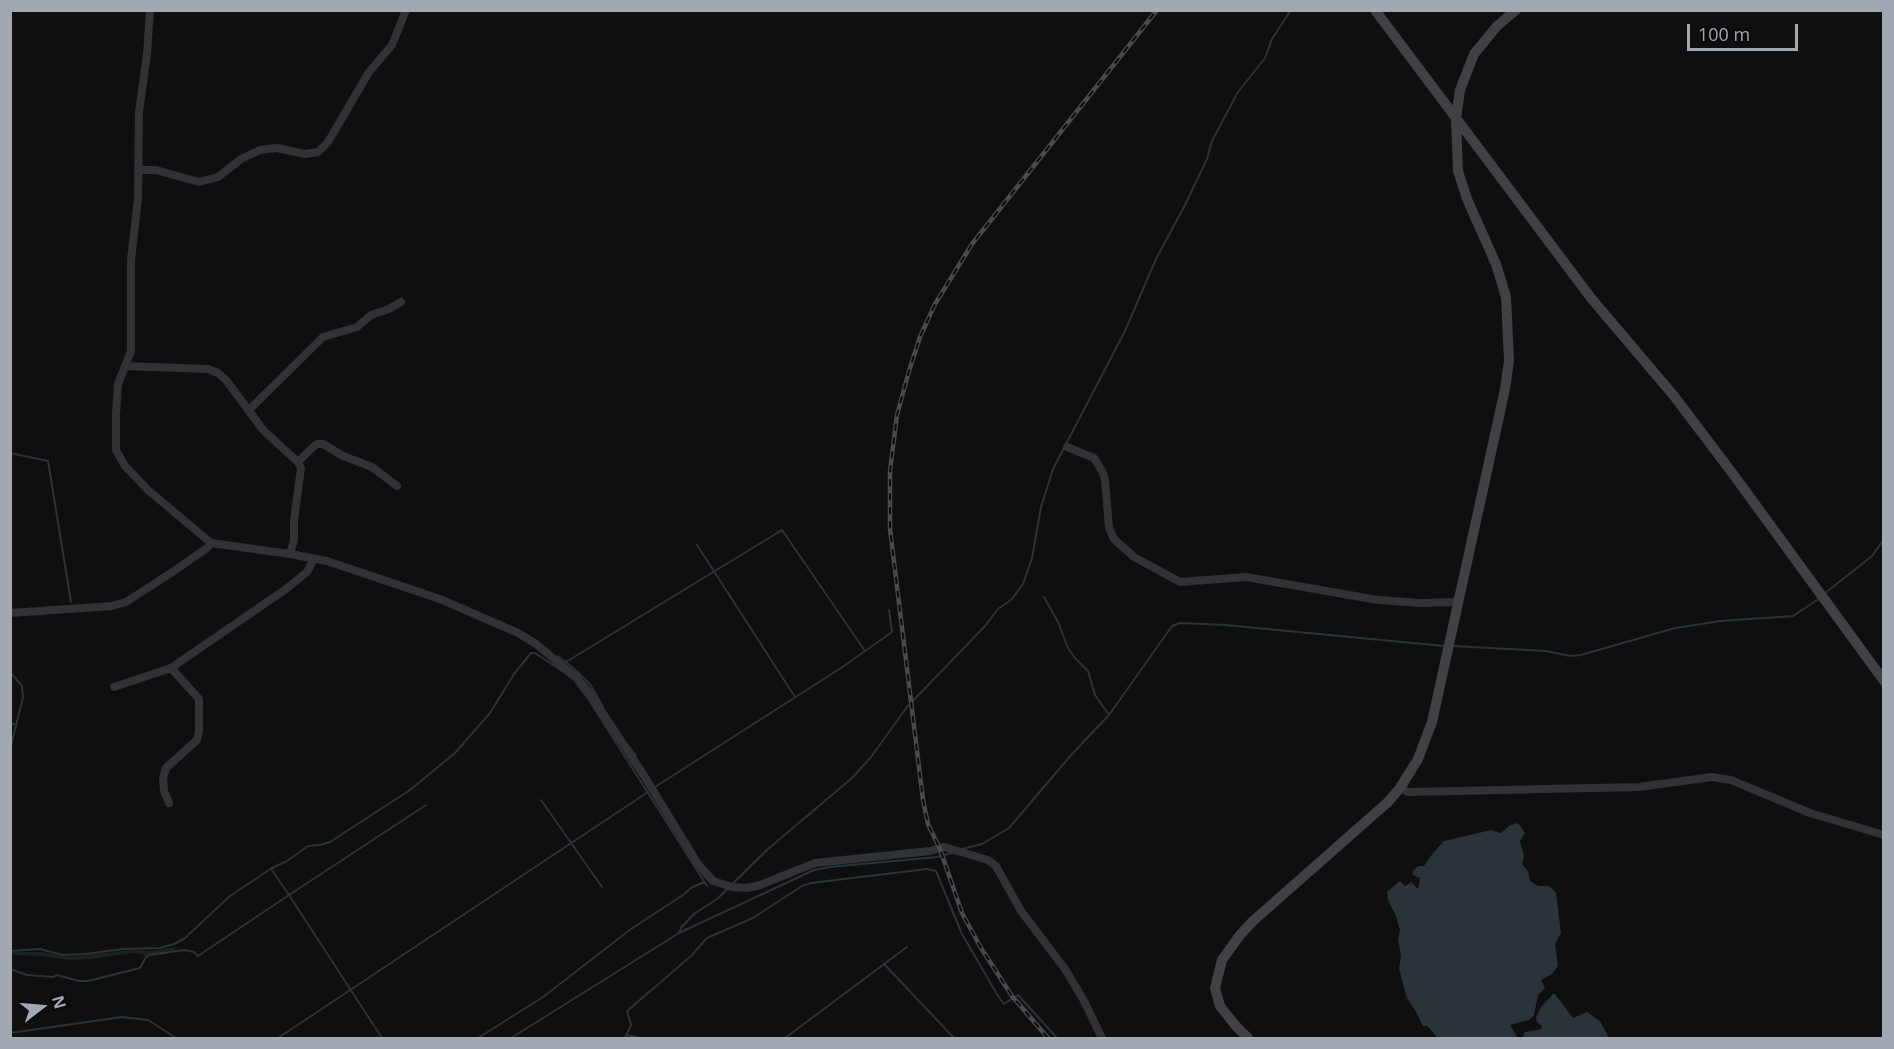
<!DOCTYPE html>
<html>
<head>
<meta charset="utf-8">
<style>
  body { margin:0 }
  #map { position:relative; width:1894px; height:1049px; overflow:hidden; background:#0f0f10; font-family:"Open Sans",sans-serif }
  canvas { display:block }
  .frame { position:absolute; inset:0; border:12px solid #a1a8b1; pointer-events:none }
  .north { position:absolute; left:12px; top:977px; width:60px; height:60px; -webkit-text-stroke:4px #0a0a0b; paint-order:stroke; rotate:74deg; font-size:16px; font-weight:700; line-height:24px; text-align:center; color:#a1a8b1 }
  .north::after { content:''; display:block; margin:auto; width:21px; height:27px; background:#a1a8b1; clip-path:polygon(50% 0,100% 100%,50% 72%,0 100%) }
  .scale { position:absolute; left:1687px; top:24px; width:111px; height:27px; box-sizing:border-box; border:3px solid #a1a8b1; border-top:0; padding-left:8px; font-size:18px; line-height:21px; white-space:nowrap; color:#a1a8b1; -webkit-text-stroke:4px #0a0a0b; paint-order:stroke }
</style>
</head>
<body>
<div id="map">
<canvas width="1894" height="1049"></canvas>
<div class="frame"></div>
<div class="north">N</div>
<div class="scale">100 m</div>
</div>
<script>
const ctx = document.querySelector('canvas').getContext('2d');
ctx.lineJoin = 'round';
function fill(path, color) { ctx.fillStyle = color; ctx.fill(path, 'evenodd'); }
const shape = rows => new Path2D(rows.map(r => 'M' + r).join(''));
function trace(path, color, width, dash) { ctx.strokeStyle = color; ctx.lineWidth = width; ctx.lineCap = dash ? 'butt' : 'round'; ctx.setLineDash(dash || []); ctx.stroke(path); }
fill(shape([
  [175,947,175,951,145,956,143,954,134,953,91,959,69,960,43,956,11,955,11,952,42,952,69,957,133,950,153,951]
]), '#1c231c');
fill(shape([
  [1518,823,1525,833,1520,841,1524,856,1522,864,1528,871,1530,881,1538,886,1549,886,1556,893,1561,933,1555,944,1558,966,1552,974,1541,980,1545,988,1538,995,1534,1015,1529,1020,1510,1025,1518,1038,1437,1038,1432,1031,1427,1026,1423,1026,1416,1012,1407,998,1399,969,1401,955,1398,939,1400,930,1396,916,1388,900,1387,892,1400,881,1405,886,1411,882,1418,889,1420,878,1413,875,1412,872,1418,866,1424,866,1433,853,1444,841,1491,830,1501,833,1510,825],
  [1554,993,1573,1018,1587,1012,1600,1021,1609,1038,1522,1038,1525,1032,1541,1029,1542,1026,1537,1022,1536,1017,1541,1007]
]), '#293338');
trace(shape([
  [10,453,48,461,71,602],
  [697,545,795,697],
  [1824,594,1872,556,1884,539],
  [1044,597,1058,622,1068,648,1075,658,1088,671,1095,695,1109,715],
  [1453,646,1546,651,1570,656,1581,655,1675,628,1721,621,1793,616,1820,598],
  [558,656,572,667,590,684,603,707],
  [566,662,782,530,865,651],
  [10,672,22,686,23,697,10,750],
  [10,723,16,725],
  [627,744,636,756],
  [655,787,844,666,892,632,889,610],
  [541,800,602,887],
  [962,849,982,844,1009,828,1072,754,1109,715,1172,626,1180,623,1225,625,1444,646],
  [272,870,289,895,426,805],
  [679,933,814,870,830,867,937,857,955,852],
  [10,951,40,949,63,955,85,954,123,949,160,948,174,944,185,938,230,896,272,868,287,861,308,846,320,845,330,842,410,790,455,753,490,713,514,674,531,653,535,653,565,673,574,680,589,700,707,886],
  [884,964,954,1038],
  [10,969,27,975,53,977,57,975,79,981,88,981,140,968,146,957,150,955,184,950,194,952,198,956,289,895,382,1038],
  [10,1033,122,1017,148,1020,176,1038],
  [627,1035,641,1038],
  [278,1038,648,792],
  [478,1038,543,997,631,929,683,895,691,888,704,882],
  [511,1038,679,933,681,928,694,914,717,899,768,849,852,778,871,757,907,707,985,626,998,609,1012,599,1023,584,1032,558,1041,507,1053,469,1125,331,1156,259,1185,205,1207,159,1212,141,1238,92,1265,58,1272,39,1291,10],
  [610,1038,614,1038],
  [625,1038,631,1025,627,1011,691,956,707,938,753,918,802,886,811,883,927,869,936,871,962,934,998,996,1004,1004,1018,995,1057,1038],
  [785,1038,907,947]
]), '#293338', 2);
trace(shape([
  [150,10,147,54,139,112,138,198,131,260,131,351,118,384,116,415,116,450,125,466,148,490,211,543,290,554,327,561,440,599,518,633,536,644,576,677,588,691,643,774,698,864,713,881,732,887,747,888,760,885,815,863,930,851,944,847,988,860,996,866,1021,911,1065,969,1083,999,1102,1038],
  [140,170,156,170,199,182,218,177,241,159,260,150,277,148,305,154,318,152,328,142,369,72,392,45,406,10],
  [125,366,208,369,218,373,226,380,264,431,298,462,301,468,294,520,294,540,290,554],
  [249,410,323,337,357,327,371,315,389,309,401,302],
  [1067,447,1094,458,1102,471,1105,479,1109,528,1114,539,1134,557,1180,582,1246,577,1378,600,1421,603,1458,602],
  [298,462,312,448,317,444,323,444,343,456,372,467,397,486],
  [10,613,112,606,126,602,171,573,207,548,211,543],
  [114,687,171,668,286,589,307,572,314,559],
  [1400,788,1408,792,1639,787,1712,777,1731,780,1810,813,1884,835],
  [169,803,164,791,163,778,166,768,197,740,199,732,199,699,171,668]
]), '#303235', 8);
trace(shape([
  [1375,10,1591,298,1674,396,1733,474,1884,681],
  [1248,1038,1235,1025,1220,1006,1215,988,1222,960,1240,935,1253,921,1388,802,1400,788,1418,759,1432,722,1505,389,1509,361,1506,297,1496,264,1467,199,1458,171,1456,119,1460,90,1474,54,1497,26,1516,10]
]), '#3f4145', 10);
const rail = shape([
  [1048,1038,1012,996,981,948,962,913,940,849,928,824,923,800,890,529,890,471,897,415,909,371,920,337,935,304,972,244,1157,10]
]);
trace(rail, '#474a4e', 4.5);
trace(rail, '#0a0a0b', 2, [7]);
</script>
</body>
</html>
